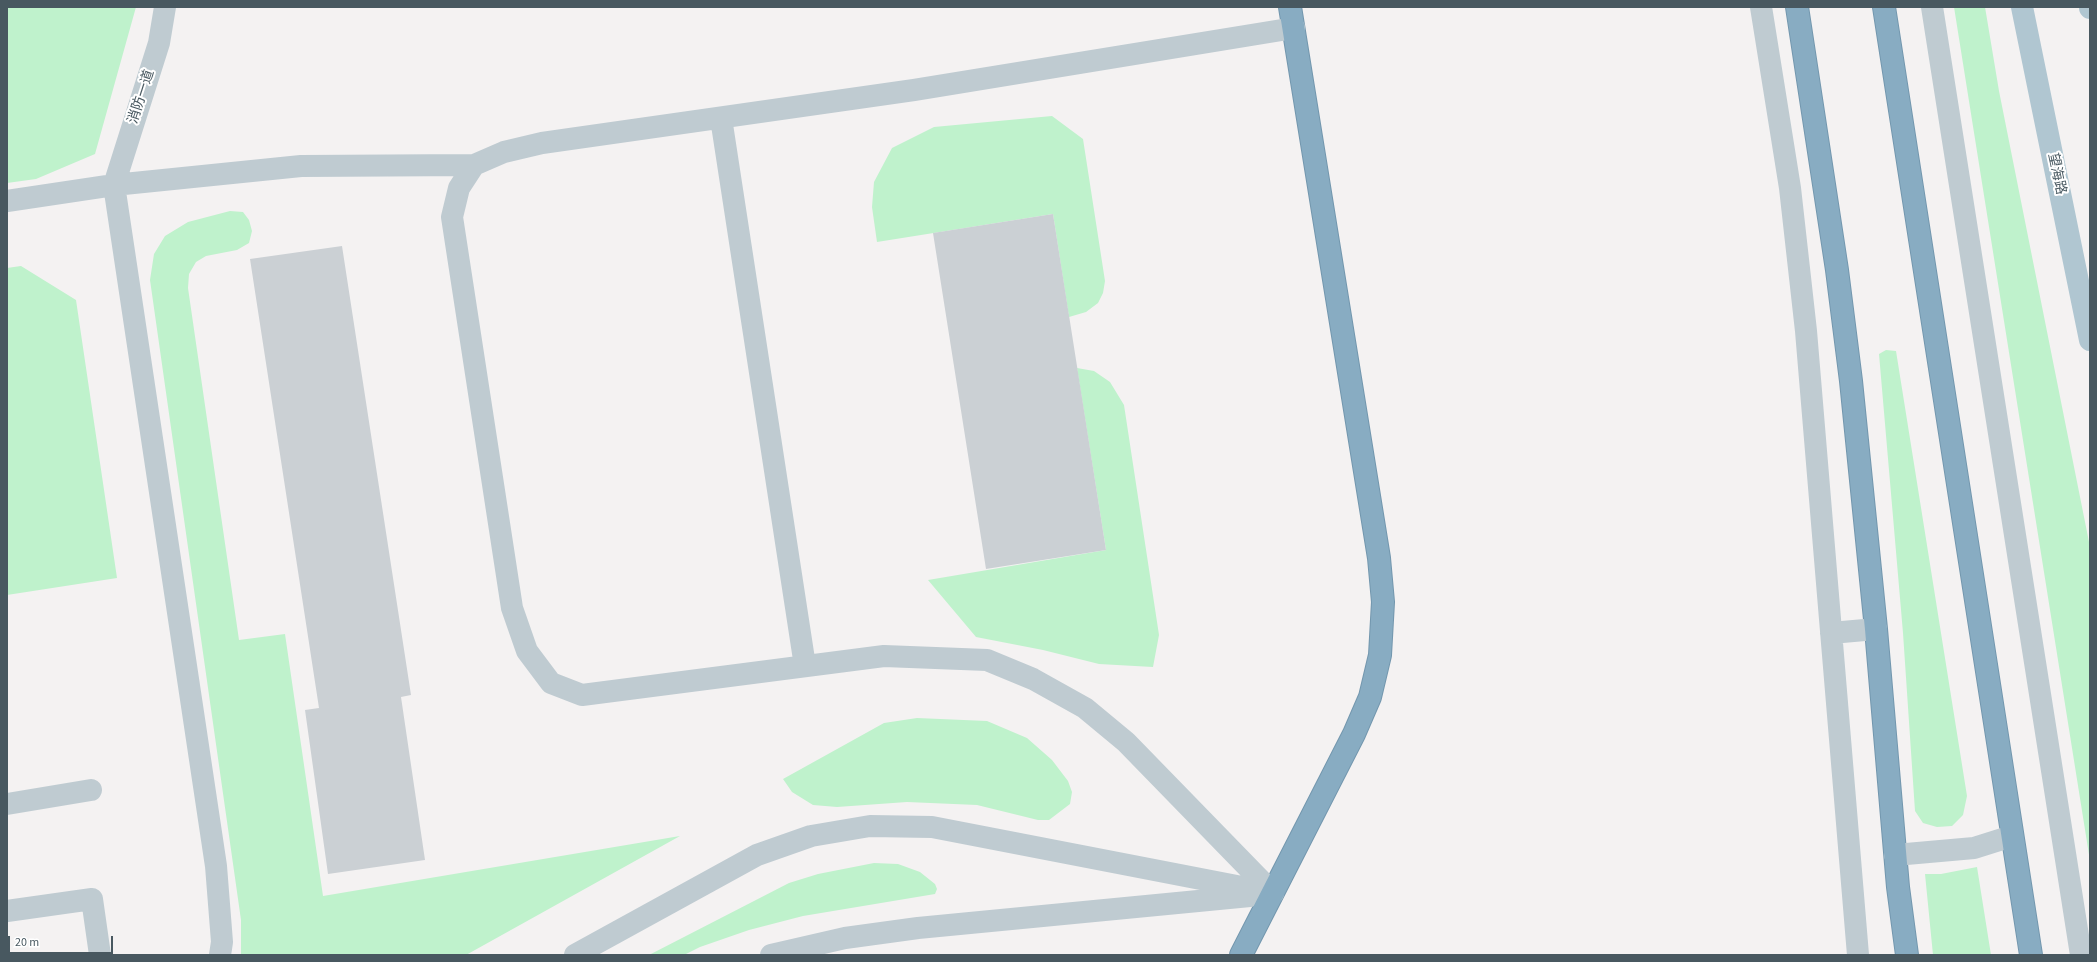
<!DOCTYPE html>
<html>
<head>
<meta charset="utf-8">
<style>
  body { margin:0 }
  #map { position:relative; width:2097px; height:962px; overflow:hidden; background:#f4f2f2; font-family:"Source Sans 3",sans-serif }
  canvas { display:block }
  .frame { position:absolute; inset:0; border:8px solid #485860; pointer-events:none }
  .scale { position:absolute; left:8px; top:936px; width:105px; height:18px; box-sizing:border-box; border:2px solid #485860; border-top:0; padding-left:5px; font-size:12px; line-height:14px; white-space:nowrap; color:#485860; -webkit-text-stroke:3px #fff; paint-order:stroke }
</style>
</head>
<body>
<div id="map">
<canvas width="2097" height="962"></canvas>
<div class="frame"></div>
<div class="scale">20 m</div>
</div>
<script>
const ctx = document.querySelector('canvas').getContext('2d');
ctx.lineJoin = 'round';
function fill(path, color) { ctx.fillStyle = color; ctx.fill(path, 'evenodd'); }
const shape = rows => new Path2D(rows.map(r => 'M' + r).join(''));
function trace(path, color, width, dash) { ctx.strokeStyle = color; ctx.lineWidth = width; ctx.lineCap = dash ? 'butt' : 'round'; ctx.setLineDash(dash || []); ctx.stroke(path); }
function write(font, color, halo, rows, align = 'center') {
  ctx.font = font + ' "Source Sans 3","Noto Sans SC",sans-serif'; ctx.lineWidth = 4; ctx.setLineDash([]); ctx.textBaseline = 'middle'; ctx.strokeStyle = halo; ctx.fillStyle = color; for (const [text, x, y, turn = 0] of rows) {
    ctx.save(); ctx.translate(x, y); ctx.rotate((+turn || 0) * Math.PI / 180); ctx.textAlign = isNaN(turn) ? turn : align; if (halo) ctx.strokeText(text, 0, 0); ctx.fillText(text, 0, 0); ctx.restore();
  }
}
fill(shape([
  [7,7,136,7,95,154,36,179,7,183],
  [1954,7,1985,7,1999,91,2090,547,2090,861],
  [1052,116,1083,139,1105,281,1103,293,1098,303,1086,312,1069,317,1053,214,877,242,872,207,874,182,892,148,934,127],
  [230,211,243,212,249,220,252,231,249,243,237,250,206,256,196,262,189,274,188,288,239,640,285,634,323,896,680,836,466,955,241,955,241,920,150,280,154,254,165,236,188,222],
  [21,266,76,300,117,578,7,595,7,268],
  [1886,350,1896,351,1967,796,1963,815,1952,826,1937,827,1923,823,1915,811,1903,633,1879,354],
  [1077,368,1094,371,1110,382,1124,405,1159,635,1153,667,1099,664,1043,650,976,637,928,580,1106,550],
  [917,718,987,721,1027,738,1052,760,1068,781,1072,792,1070,804,1049,820,1038,820,977,805,907,802,837,807,813,805,792,792,783,779,884,723],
  [874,863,898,864,920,872,935,884,937,889,935,894,803,916,749,930,700,947,684,955,649,955,789,883,818,874],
  [1977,867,1991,955,1933,955,1925,874,1941,874]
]), '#bff2cc');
fill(shape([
  [1053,214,1106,550,986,569,933,233],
  [342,246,411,695,401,697,425,860,328,874,305,710,319,708,250,259]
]), '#cbd0d4');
const highway = shape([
  [1797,7,1837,270,1851,381,1876,629,1898,887,1907,955],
  [1884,7,2031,955],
  [1241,955,1354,734,1370,697,1380,655,1383,602,1379,558,1290,7]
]);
trace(highway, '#7397ae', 24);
trace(shape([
  [165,7,159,43,114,185,216,866,222,942,220,955],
  [1761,7,1790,188,1806,331,1858,955],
  [1932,7,2081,955],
  [721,118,805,666],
  [7,201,114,185,301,166,474,165],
  [1831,633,1876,629],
  [7,804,91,790],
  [1895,855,1974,848,2012,836],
  [1273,893,1126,742,1085,708,1033,679,987,660,884,656,582,695,551,683,527,651,512,608,452,217,459,188,474,165,504,152,542,143,914,90,1294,28],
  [7,911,92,899,100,955],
  [575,955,757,855,811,836,870,826,932,827,1273,893],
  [771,955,845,938,918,928,1250,896]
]), '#bfcbd1', 22);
trace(shape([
  [2022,7,2090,340],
  [2090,7,2090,8]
]), '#b0c6d1', 22);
trace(highway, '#88acc2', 22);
write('14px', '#485860', '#fff', [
  ["消防一道",142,97,-72],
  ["望海路",2056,174,78]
]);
</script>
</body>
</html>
